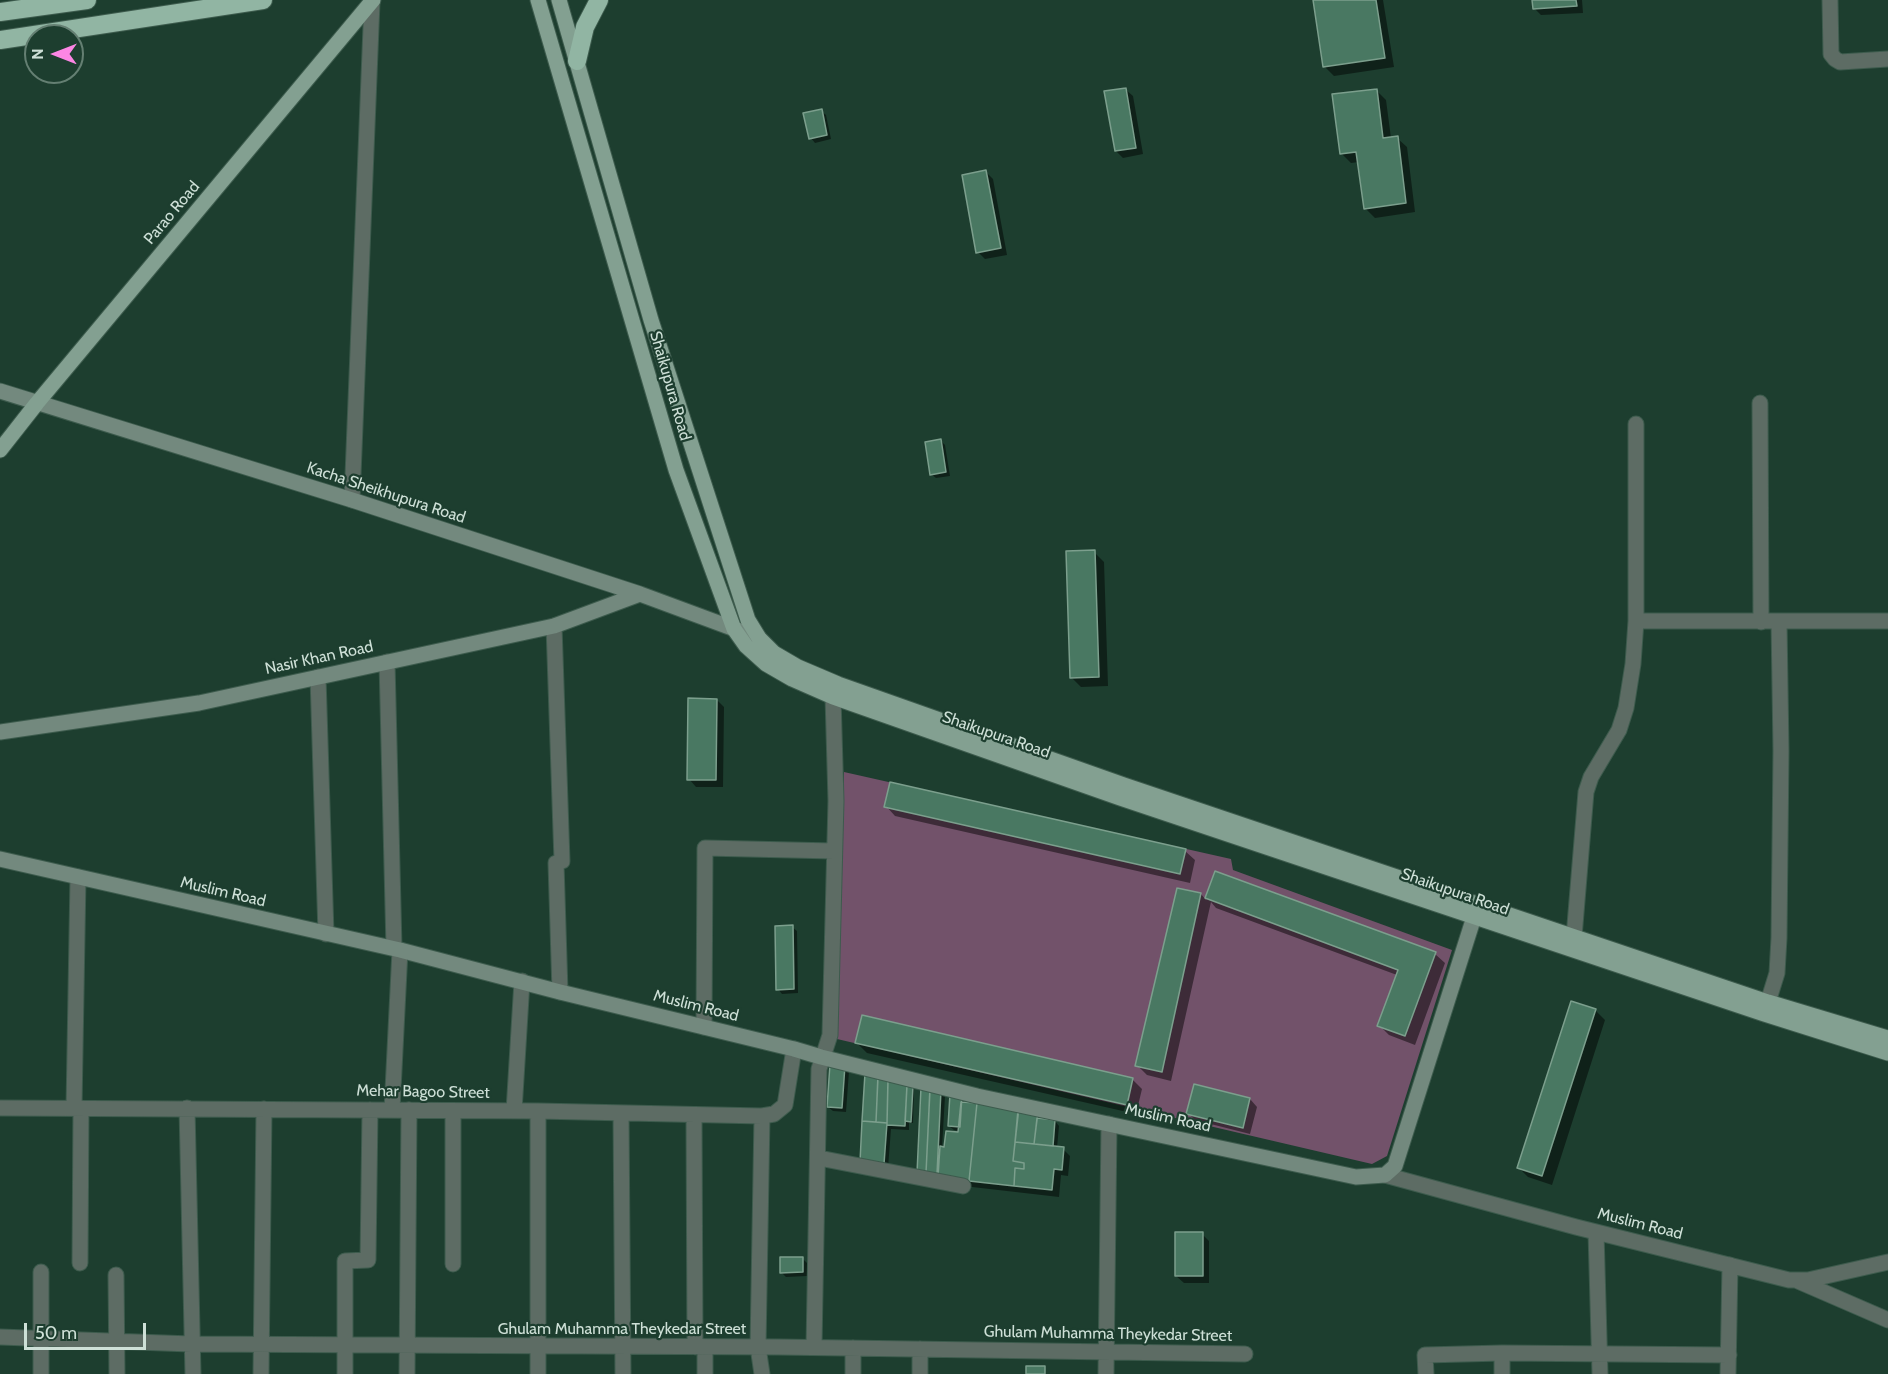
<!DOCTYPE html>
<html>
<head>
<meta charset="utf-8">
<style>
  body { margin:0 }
  #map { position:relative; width:1888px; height:1374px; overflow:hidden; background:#1d3e2f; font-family:Cabin,sans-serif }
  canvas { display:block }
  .north { position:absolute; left:24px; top:24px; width:60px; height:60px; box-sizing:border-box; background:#1d3e2f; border:2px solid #647f72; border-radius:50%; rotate:270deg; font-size:16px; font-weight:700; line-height:24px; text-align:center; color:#cee0d7 }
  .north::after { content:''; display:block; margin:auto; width:21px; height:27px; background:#fc86e4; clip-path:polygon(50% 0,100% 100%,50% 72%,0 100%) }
  .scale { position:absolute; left:24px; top:1323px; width:122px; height:27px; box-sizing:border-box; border:3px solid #cee0d7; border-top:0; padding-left:8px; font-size:18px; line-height:21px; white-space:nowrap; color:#cee0d7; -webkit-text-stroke:4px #1d3e2f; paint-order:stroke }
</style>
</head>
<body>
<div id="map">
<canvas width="1888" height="1374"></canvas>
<div class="north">N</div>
<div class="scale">50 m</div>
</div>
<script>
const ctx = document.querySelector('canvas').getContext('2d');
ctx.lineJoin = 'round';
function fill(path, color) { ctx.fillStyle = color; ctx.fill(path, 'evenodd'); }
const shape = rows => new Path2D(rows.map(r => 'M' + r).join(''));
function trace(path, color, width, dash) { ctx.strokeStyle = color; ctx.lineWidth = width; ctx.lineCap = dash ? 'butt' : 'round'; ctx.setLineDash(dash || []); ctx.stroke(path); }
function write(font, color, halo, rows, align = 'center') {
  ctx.font = font + ' Cabin,sans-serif'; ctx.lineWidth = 4.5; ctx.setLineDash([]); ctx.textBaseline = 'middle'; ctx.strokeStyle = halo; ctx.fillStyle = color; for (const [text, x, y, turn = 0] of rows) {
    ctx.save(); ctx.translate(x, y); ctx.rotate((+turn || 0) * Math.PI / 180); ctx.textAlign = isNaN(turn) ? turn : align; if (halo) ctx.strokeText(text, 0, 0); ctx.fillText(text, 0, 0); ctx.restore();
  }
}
fill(shape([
  [844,772,1231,859,1233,870,1452,950,1387,1156,1372,1164,837,1039]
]), '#72526a');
fill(shape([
  [1314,0,1383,0,1394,67,1334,76,1325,67],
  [1534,0,1582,0,1583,13,1541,15,1534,8],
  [1125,89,1133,96,1143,154,1123,158,1116,151],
  [1376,90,1386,100,1391,138,1397,138,1407,147,1415,212,1375,218,1365,208,1359,162,1351,163,1341,153],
  [821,111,826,115,831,139,815,143,811,138],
  [986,172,993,179,1007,255,985,259,978,252],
  [941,441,945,445,950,476,936,478,931,474],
  [1094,552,1104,562,1108,686,1081,687,1071,677],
  [717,700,724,707,723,787,696,787,689,779],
  [886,806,1185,851,1195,860,1190,883,895,816],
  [1216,873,1435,954,1445,963,1415,1045,1389,1035,1379,1025,1397,975,1216,908,1211,902,1171,1081,1147,1075,1137,1065,1201,894,1206,900],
  [792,927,797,931,798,993,782,994,778,989],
  [1595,1010,1605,1020,1552,1185,1528,1177,1518,1167],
  [857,1043,1132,1079,1142,1089,1136,1114,867,1053],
  [845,1067,849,1071,846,1112,833,1111,828,1107],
  [866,1075,914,1089,913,1123,909,1123,909,1130,891,1129,888,1168,862,1162],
  [1195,1086,1250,1099,1257,1107,1250,1134,1195,1120,1188,1113],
  [922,1088,940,1092,945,1096,942,1148,946,1148,960,1134,960,1131,954,1130,949,1126,961,1097,965,1104,1037,1113,1041,1120,1055,1121,1059,1126,1057,1148,1063,1149,1070,1156,1068,1176,1061,1175,1059,1197,946,1184,923,1177],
  [1202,1234,1209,1241,1209,1283,1184,1283,1176,1276],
  [802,1258,807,1263,807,1276,786,1277,781,1272]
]), '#0007');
const building = shape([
  [1313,0,1376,0,1385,58,1323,67,1313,0],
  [1532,0,1576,0,1577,6,1533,9,1532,0],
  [1126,88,1136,148,1115,151,1104,91,1126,88],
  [1377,89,1383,138,1398,136,1406,203,1364,209,1356,152,1340,154,1332,94,1377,89],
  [822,109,827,135,809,139,803,113,822,109],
  [986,170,1001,248,976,253,962,175,986,170],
  [941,439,946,472,930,475,925,442,941,439],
  [1095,550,1099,677,1070,678,1066,551,1095,550],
  [688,698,717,699,716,780,687,780,688,698],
  [890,782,1186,849,1180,874,884,807,890,782],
  [1215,871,1436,952,1405,1036,1377,1026,1398,970,1205,898,1215,871],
  [1177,888,1201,893,1162,1072,1135,1066,1177,888],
  [793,925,794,989,776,990,775,926,793,925],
  [1571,1001,1596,1009,1542,1176,1517,1168,1571,1001],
  [862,1015,1133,1078,1127,1105,855,1043,862,1015],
  [830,1064,845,1065,842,1108,827,1107,830,1064],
  [865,1073,878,1074,876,1122,862,1121,865,1073],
  [878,1077,888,1077,887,1123,876,1122,878,1077],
  [888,1081,907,1085,905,1126,887,1125,888,1081],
  [1194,1084,1250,1098,1243,1128,1186,1114,1194,1084],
  [907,1085,913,1086,911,1122,905,1121,907,1085],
  [921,1087,930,1087,926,1173,917,1173,921,1087],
  [930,1090,941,1090,937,1174,926,1173,930,1090],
  [950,1094,962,1095,960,1127,948,1126,950,1094],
  [961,1102,977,1103,969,1181,938,1177,940,1146,944,1147,946,1131,958,1132,961,1102],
  [977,1103,1019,1107,1013,1161,1024,1163,1024,1169,1015,1168,1014,1186,969,1181,977,1103],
  [1018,1110,1038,1112,1034,1144,1015,1142,1018,1110],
  [1037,1118,1055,1120,1053,1146,1034,1144,1037,1118],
  [862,1121,887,1123,884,1164,860,1162,862,1121],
  [1015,1142,1064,1147,1062,1170,1054,1169,1052,1190,1014,1186,1015,1168,1024,1169,1024,1163,1013,1161,1015,1142],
  [1175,1232,1203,1232,1203,1276,1175,1276,1175,1232],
  [780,1257,803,1257,803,1272,780,1273,780,1257],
  [1026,1366,1045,1366,1045,1374,1026,1374,1026,1366]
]);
fill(building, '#497862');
trace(building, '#7c9f8d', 1.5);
const street = shape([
  [1830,0,1831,54,1835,59,1840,62,1888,59],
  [1760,403,1761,622],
  [352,500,372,2],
  [1636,621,1888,621],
  [554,626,562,861,556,863,560,992],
  [387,662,394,948],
  [318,677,326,934],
  [1574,937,1586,792,1591,777,1619,730,1626,708,1633,664,1636,621,1636,424],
  [1768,1002,1777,973,1779,938,1781,751,1779,622],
  [704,1027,705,848,834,851],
  [0,1108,538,1111,762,1116,774,1114,785,1105,794,1049],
  [74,1108,78,877],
  [187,1108,193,1374],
  [392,1110,400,950],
  [453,1111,453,1264],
  [514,1111,522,981],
  [621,1113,623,1374],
  [694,1115,695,1347],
  [762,1116,758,1347,762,1374],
  [819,1158,963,1186],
  [1385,1175,1576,1227,1789,1280,1808,1280,1888,1262],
  [1596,1232,1600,1374],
  [80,1263,81,1108],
  [116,1275,117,1374],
  [1798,1281,1888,1320],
  [0,1337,191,1344,778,1347,1245,1354],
  [705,1347,705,1374],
  [814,1347,819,1069,830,1035,836,801,833,697],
  [920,1349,920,1374],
  [1502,1353,1502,1374],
  [41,1374,41,1272],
  [261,1374,264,1109],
  [345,1374,345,1261,368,1260,370,1110],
  [407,1374,409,1110],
  [538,1374,538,1111],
  [853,1374,853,1348],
  [1106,1374,1109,1124],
  [1426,1374,1425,1355,1502,1353,1729,1355],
  [1728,1374,1730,1265]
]);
const secondary = shape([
  [0,391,352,500,640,594,759,638],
  [0,732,199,703,554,626,640,594],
  [0,859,400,950,560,992,794,1049,821,1057,977,1096,1356,1177,1385,1175,1395,1166,1474,917]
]);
const primary = shape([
  [538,0,676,470,734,629,746,646,766,664,792,679,833,697,1120,798,1764,1014,1888,1053],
  [559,0,651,320,748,620,759,638,774,653,798,667,838,684,1124,785,1768,1002,1888,1038],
  [0,450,37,403,373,0]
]);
const highway = shape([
  [0,12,87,0],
  [0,40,263,0],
  [577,61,585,27,599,0]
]);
trace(street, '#3d5b4d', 17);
trace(secondary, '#3d5b4d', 17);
trace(primary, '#3d5b4d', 17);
trace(highway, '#3d5b4d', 20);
trace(street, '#5d6c64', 15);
trace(secondary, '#73897e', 15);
trace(primary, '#83a091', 15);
trace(highway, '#91b5a3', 18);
write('16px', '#cee0d7', '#1d3e2f', [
  ["Parao Road",172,213,-50],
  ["Shaikupura Road",670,386,74],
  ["Kacha Sheikhupura Road",386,493,18],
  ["Nasir Khan Road",319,658,-12],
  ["Shaikupura Road",996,735,19],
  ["Muslim Road",223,892,13],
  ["Shaikupura Road",1455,892,19],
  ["Muslim Road",696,1006,14],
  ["Mehar Bagoo Street",423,1092,1],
  ["Muslim Road",1168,1118,12],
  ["Muslim Road",1640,1224,14],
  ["Ghulam Muhamma Theykedar Street",622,1329],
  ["Ghulam Muhamma Theykedar Street",1108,1334,1]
]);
</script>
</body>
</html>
